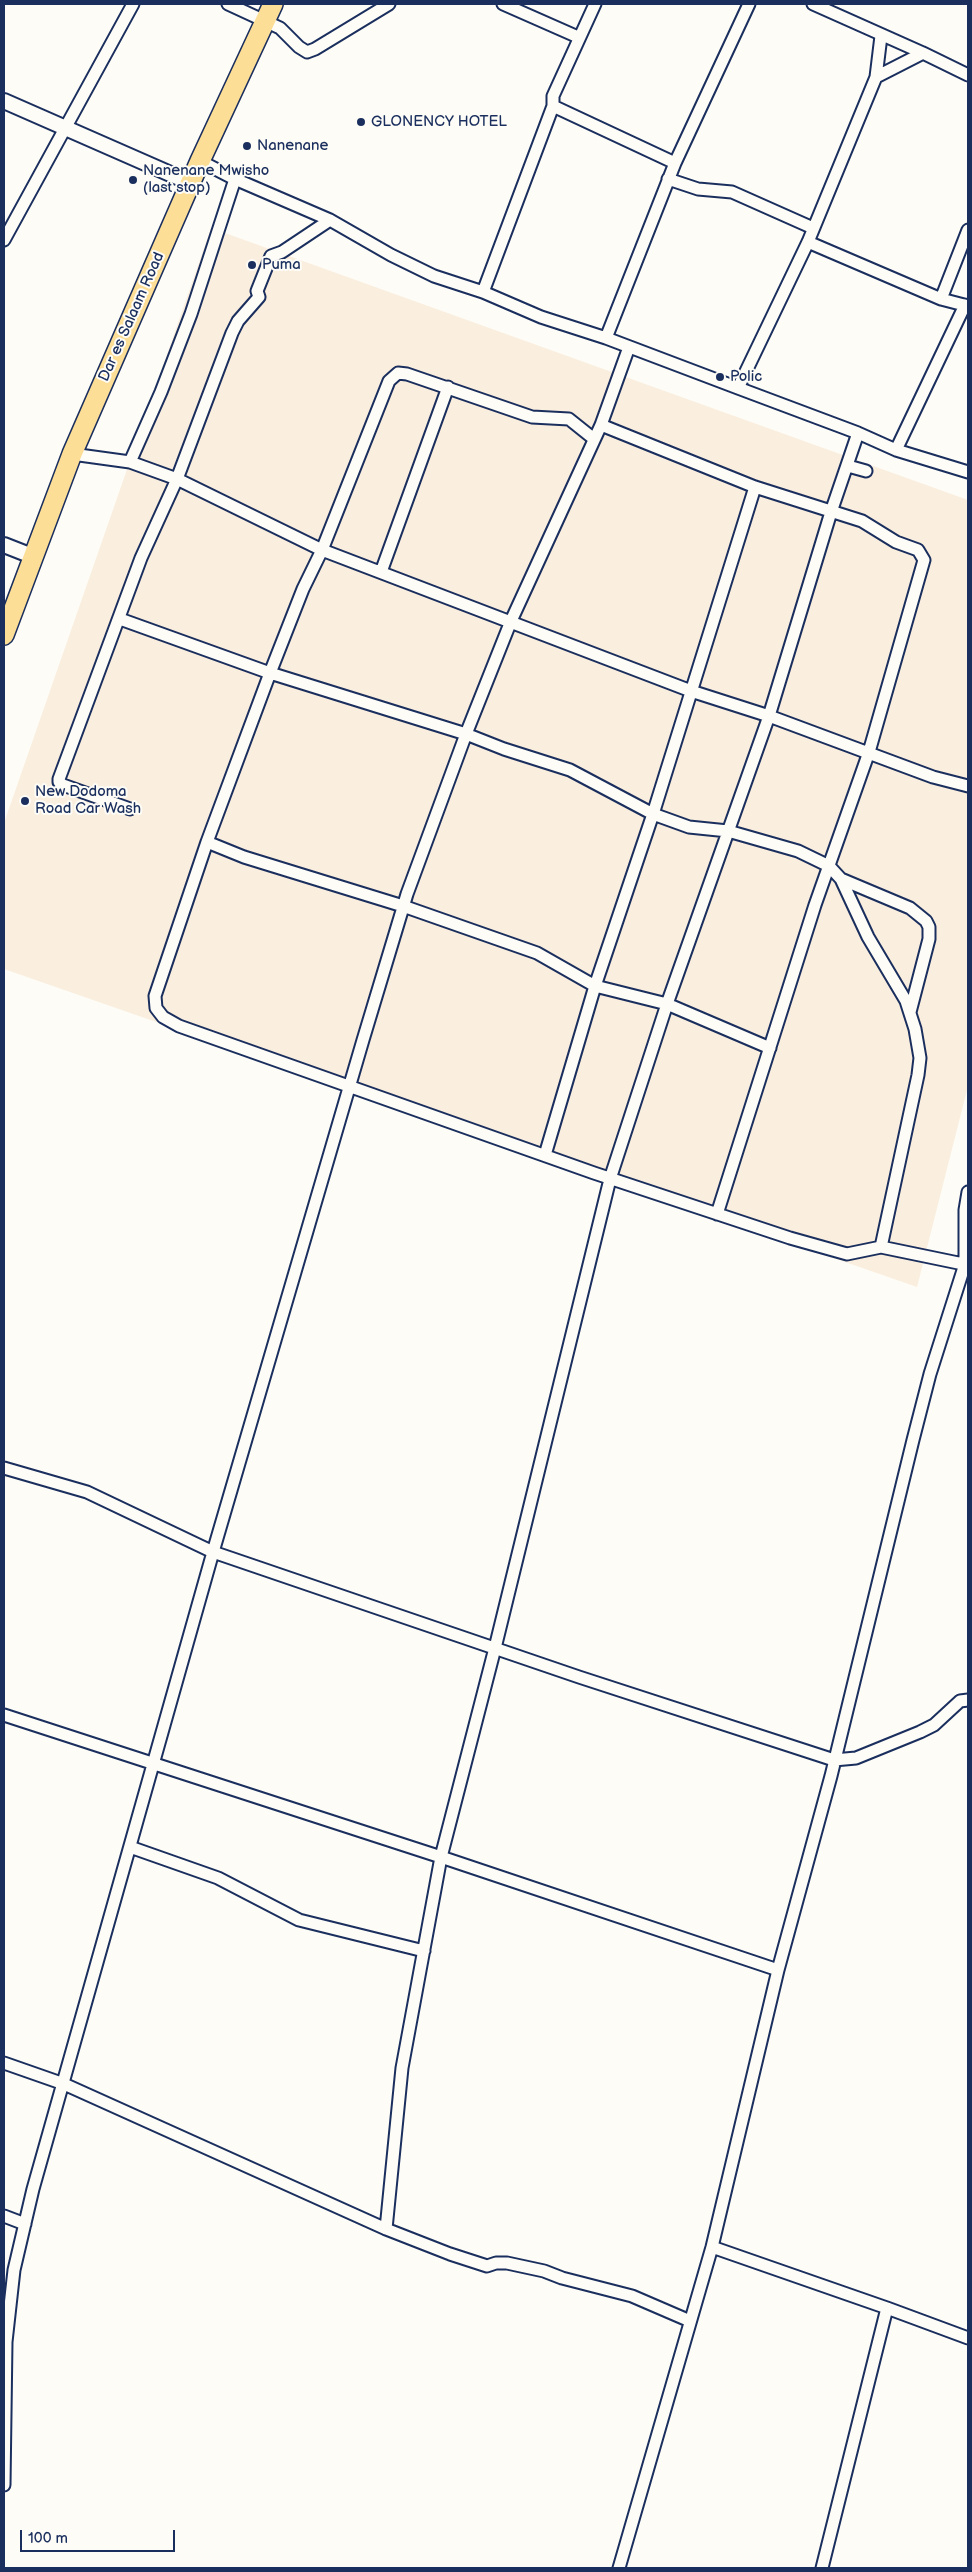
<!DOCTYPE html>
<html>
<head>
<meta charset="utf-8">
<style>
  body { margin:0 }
  #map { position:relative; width:972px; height:2572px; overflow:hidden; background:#fdfcf7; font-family:"Balsamiq Sans",sans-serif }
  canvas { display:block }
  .frame { position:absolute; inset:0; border:5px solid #1b2f5e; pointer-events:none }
  .scale { position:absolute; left:20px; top:2530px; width:155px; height:22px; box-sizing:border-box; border:2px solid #1b2f5e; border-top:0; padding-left:6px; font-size:15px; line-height:18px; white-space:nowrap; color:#1b2f5e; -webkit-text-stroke:4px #fdfcf7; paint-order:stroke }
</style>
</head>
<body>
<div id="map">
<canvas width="972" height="2572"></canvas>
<div class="frame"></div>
<div class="scale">100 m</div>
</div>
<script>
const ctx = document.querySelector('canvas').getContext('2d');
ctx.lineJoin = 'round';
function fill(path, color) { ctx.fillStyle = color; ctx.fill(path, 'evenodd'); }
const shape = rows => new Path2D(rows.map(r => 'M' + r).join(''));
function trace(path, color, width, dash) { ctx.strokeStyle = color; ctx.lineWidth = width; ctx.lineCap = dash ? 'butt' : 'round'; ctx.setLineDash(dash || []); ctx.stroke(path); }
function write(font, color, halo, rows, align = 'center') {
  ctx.font = font + ' "Balsamiq Sans",sans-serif'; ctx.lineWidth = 4; ctx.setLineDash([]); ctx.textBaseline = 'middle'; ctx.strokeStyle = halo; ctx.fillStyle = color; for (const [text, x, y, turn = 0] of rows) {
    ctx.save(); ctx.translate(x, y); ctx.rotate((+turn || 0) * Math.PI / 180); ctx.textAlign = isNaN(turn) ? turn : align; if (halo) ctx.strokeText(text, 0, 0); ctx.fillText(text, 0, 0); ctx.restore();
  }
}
fill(shape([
  [211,228,968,500,968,1086,917,1287,4,969,4,823]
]), '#faeede');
const minor = shape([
  [228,4,280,28,299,47,307,52,315,49,389,4],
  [503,4,578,37],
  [813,4,923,53,968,75],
  [876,77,923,53],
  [553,106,675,163],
  [200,161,235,179,330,220,391,255,434,276,483,292,541,317,606,338,738,388,858,433,896,450,968,472],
  [668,179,698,189,732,192,813,228],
  [4,240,133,4],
  [808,242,941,299,968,306],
  [483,292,553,106,553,96,595,4],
  [941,299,968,230],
  [606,338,675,163,749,4],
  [738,388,808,242,876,77,881,36],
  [601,425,755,487,862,521,896,542,918,550,924,560,869,752,815,905,717,1214],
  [594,439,569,419,532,417,407,374,398,373,389,381,322,550,303,589,270,673,207,842,155,996,156,1008,163,1017,179,1026,594,1173,790,1238,847,1254,881,1247,968,1265],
  [896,450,965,305],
  [72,454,130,462,177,479,322,550,691,691,769,716,933,777,968,786],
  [130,462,161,392,191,314,235,179],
  [848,466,866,471],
  [381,572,448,387],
  [120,619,270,673,466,734,504,749,570,770,653,814,689,827,728,831,798,851,829,866,841,879,910,908,926,921,929,927,929,939,910,1012],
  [130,809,63,785,59,782,59,779,141,558,177,479,232,333,238,321,259,297,257,291,271,256,282,252,330,220],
  [207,842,244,857,403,906,537,953,595,986,667,1004,770,1048],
  [841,879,868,937,906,1001,915,1029,920,1058,918,1075,881,1247],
  [545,1155,595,986,653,814,755,487],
  [4,1468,87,1492,213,1552,579,1677,834,1760,856,1758,920,1732,934,1725,960,1701,968,1700],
  [4,1715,441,1857,778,1970],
  [130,1847,218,1878,299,1920,424,1951],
  [4,2063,64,2084,386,2229,450,2254,487,2266,496,2263,507,2263,544,2271,562,2278,632,2296,690,2321],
  [4,2216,25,2224],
  [386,2229,402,2068,441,1857,495,1648,610,1179,667,1004,769,716,831,512,858,433],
  [712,2247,887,2308],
  [4,2485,6,2342,14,2270,33,2189,213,1552,363,1040,407,894,466,734,511,621,601,425,629,347],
  [619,2568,712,2247,778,1970,831,1776,913,1440,930,1374,965,1264,965,1210,968,1192],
  [822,2568,887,2308,968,2338]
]);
const tertiary = shape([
  [4,101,191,183],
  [4,545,32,556]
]);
const trunk = shape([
  [4,635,72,454,200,161,273,4]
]);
trace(minor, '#1b2f5e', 15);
trace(tertiary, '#1b2f5e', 18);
trace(trunk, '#1b2f5e', 22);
trace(minor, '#fdfcf7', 11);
trace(tertiary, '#fdfcf7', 14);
trace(trunk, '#fdde96', 19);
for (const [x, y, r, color] of [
  [361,122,5,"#1b2f5e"],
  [247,146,5,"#1b2f5e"],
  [133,180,5,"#1b2f5e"],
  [252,265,5,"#1b2f5e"],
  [720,377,5,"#1b2f5e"],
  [25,801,5,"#1b2f5e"]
]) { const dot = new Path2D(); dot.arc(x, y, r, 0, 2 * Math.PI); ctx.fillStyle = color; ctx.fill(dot); trace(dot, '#fdfcf7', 2); }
write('15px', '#1b2f5e', '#fdfcf7', [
  ["GLONENCY HOTEL",371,122],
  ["Nanenane",257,146],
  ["Nanenane Mwisho",143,171],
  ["(last stop)",143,188],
  ["Puma",262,265],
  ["Polic",730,377],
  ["New Dodoma",35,792],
  ["Road Car Wash",35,809]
], 'left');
write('15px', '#1b2f5e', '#fdfcf7', [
  ["Dar es Salaam Road",132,317,-66]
]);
</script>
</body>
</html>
